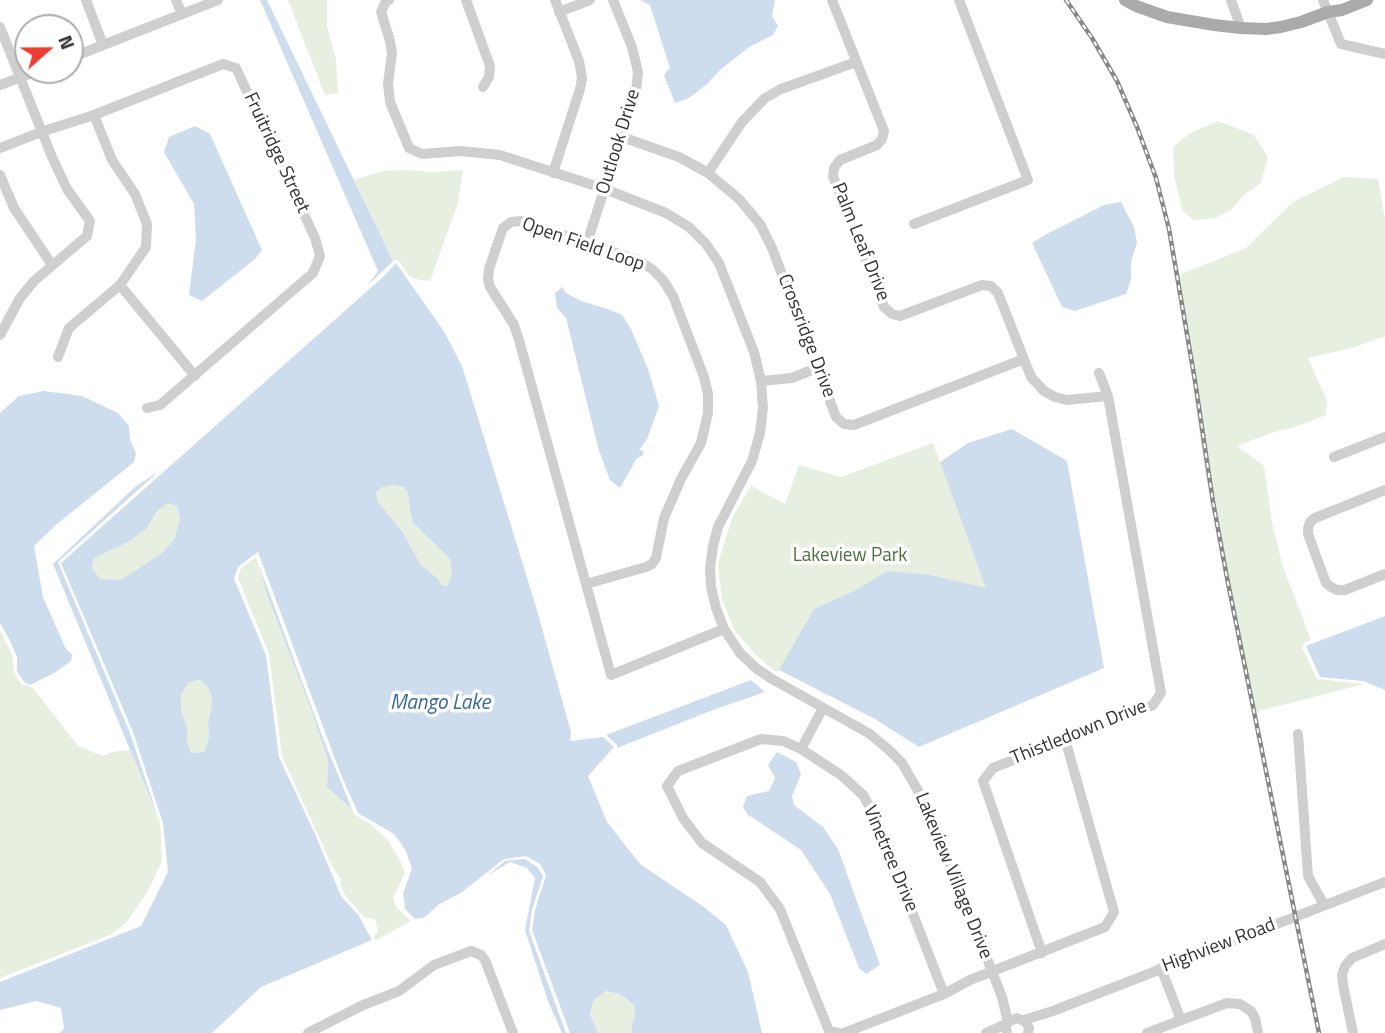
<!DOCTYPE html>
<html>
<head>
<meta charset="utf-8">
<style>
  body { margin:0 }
  #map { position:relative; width:1385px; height:1033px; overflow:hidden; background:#fff; font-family:"Titillium Web",sans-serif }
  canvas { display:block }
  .north { position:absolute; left:14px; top:14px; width:70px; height:70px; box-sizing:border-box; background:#fff; border:2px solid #adadad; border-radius:50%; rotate:69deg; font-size:19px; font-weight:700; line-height:28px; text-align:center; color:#323232 }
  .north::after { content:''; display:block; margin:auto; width:24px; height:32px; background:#eb3d32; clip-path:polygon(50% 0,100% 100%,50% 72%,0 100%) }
</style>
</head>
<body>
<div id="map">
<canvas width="1385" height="1033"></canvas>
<div class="north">N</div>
</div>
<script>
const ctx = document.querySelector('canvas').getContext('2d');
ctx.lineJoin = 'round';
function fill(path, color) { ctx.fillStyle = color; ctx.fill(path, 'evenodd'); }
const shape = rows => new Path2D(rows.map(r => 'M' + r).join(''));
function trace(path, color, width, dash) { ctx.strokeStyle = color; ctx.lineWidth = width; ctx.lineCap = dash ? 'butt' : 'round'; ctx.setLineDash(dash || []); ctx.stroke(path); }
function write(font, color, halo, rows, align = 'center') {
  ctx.font = font + ' "Titillium Web",sans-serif'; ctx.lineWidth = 7; ctx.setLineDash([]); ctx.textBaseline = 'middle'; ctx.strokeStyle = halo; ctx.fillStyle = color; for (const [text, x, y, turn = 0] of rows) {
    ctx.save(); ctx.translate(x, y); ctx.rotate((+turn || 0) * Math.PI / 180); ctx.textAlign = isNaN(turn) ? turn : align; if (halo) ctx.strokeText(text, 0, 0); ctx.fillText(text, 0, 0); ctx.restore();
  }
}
fill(shape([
  [288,0,327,0,327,26,336,59,338,93,325,95],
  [1218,121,1254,135,1268,157,1261,183,1245,194,1231,210,1215,218,1193,220,1182,210,1174,175,1173,147,1190,133],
  [406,170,431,172,463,170,458,203,430,281,419,280,409,276,399,261,396,260,393,261,354,180,382,171],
  [1344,177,1378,179,1385,219,1385,337,1376,339,1352,348,1308,358,1327,401,1326,415,1295,427,1274,432,1237,446,1264,466,1272,522,1282,564,1311,640,1304,643,1302,647,1317,679,1364,684,1252,713,1203,460,1179,275,1246,248,1293,202],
  [933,443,987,589,776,672,758,657,735,631,722,600,718,564,732,518,751,486,785,504,799,465,841,477],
  [394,485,404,487,408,493,410,510,413,523,450,559,452,575,447,586,441,585,439,580,420,564,404,534,378,502,376,493,383,487],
  [168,502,177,506,180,519,175,538,162,553,121,580,100,579,92,568,94,558,128,542,147,528,157,511],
  [256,557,267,595,312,712,328,760,327,787,352,809,355,815,369,823,387,839,401,862,405,873,393,898,396,907,411,921,375,941,374,937,378,931,375,919,364,917,344,894,341,887,341,879,333,868,282,756,269,654,238,578,241,568],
  [0,630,13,657,14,672,21,684,32,687,78,746,103,756,112,752,130,750,160,823,162,861,148,891,126,923,110,935,0,978],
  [200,680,208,687,212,698,211,710,208,723,209,739,204,752,191,753,187,742,187,727,181,710,181,695,189,682],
  [606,991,620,994,634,1005,635,1016,632,1024,632,1033,598,1033,590,1014,594,998]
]), '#e6efe0');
fill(shape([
  [260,0,267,0,393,261,367,286,378,271],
  [640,0,775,0,772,16,778,26,773,35,749,47,720,70,706,85,689,98,675,103,664,75,670,68,650,5],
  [195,126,210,134,262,250,255,259,202,301,189,295,196,239,194,204,164,152,169,137],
  [1121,202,1134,227,1137,243,1131,262,1131,280,1126,294,1075,311,1062,307,1032,243,1043,236,1104,205],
  [396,263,445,333,462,366,536,607,571,732,570,741,603,737,614,747,588,776,607,822,640,864,704,907,726,925,748,972,762,1033,632,1033,632,1024,635,1016,634,1005,620,994,606,991,594,999,590,1014,598,1033,570,1033,532,930,535,910,546,875,540,864,526,856,504,859,462,892,438,905,425,917,415,919,405,909,403,893,412,869,406,851,394,834,358,813,341,775,258,552,238,567,234,579,266,655,279,757,315,834,341,896,359,916,372,940,261,987,212,1033,60,1033,64,1028,61,1008,36,1001,0,1010,0,982,141,926,168,872,163,823,133,732,61,563,383,277],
  [394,485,404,487,408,493,410,510,413,523,450,559,452,575,447,586,441,585,439,580,420,564,404,534,378,502,376,492,383,487],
  [168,503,177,506,180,519,175,538,162,553,121,580,100,579,92,568,94,558,128,542,147,528,157,511],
  [200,680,208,687,212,698,211,710,208,723,209,739,204,752,191,753,187,742,187,727,181,710,181,695,189,682],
  [562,287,566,293,581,301,608,309,622,315,631,329,648,369,659,406,647,439,639,450,644,451,642,456,637,458,620,488,610,480,599,451,566,318,557,308,555,293],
  [44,391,82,396,118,413,129,426,130,440,136,453,134,462,57,524,34,546,43,597,66,649,72,654,71,661,56,672,30,685,24,682,17,671,17,657,10,641,0,623,0,413,19,396],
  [1012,429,1067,461,1104,668,919,747,875,719,779,670,814,609,854,591,888,571,930,575,986,588,940,462,968,443],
  [159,471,58,562,130,733,158,817,53,564,135,487],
  [259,565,323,738,352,809,327,787,328,760,312,712,267,595],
  [1385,616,1385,690,1363,681,1320,677,1306,646],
  [751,680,765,692,713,710,617,748,617,745,606,735],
  [777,752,796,762,801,774,792,796,794,805,823,827,838,849,880,965,866,974,859,968,830,894,801,850,747,814,743,807,747,796,769,791,775,778,768,765],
  [525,859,537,867,543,876,532,910,529,931,566,1033,562,1033,548,1001,525,930,535,878,527,868,510,862,487,876,505,861]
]), '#cdddee');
trace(shape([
  [86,0,103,45],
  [176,0,182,14],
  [389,0,386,1,381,12,390,41,392,53,388,84,390,102,409,148,422,154,460,151,500,155,605,189,666,213,689,227,706,244,719,263,754,352,761,381,763,408,760,433,752,461,718,527,713,546,710,568,711,587,716,608,724,629,740,653,757,669,772,679,870,734,889,750,902,763,928,808,1002,997,1008,1022],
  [466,0,490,66,489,77,483,87],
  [832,0,884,131,882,139,877,145,840,160,834,168,833,176,884,307,892,314,900,316,982,285,991,286,998,293,1031,377,1044,391,1055,397,1067,400,1108,396],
  [1231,0,1241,28],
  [1323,0,1341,44,1385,54],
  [559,12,590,0],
  [0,27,52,157,67,189,90,221,87,236,34,281,20,298,0,335],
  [70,58,218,0],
  [0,85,39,70],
  [622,137,679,157,708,173,739,199,760,224,772,248,836,417,844,424,854,425,1024,359],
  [0,148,41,132,94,115,223,64,236,68,315,238,320,256,313,273,160,405,147,408],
  [553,173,580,89,582,78,579,61,555,0],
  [708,173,742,122,765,98,781,89,856,62],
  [0,175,14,208,52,265],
  [914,224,1028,180,959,0],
  [587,243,636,91,638,72,632,47,613,0],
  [120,285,195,376],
  [58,357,69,328,120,285,146,247,147,224,135,194,112,160,94,115],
  [761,381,792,378,817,368],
  [1334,457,1385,437],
  [1385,490,1315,518,1310,522,1308,528,1308,534,1326,583,1331,587,1337,590,1345,590,1385,574],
  [586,584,646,567,652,564,656,558,664,518,681,479,701,443,708,413,708,394,704,377,673,296,663,280,653,270,640,261,587,243,521,221,511,222,503,228,489,269,488,279,490,287,514,325,519,340,611,675,724,629],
  [1298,734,1308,876,1324,905],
  [801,749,823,708],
  [1042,953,983,781,993,768,1153,705,1161,693,1108,396,1099,373],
  [1161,968,1181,1020],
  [1024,1020,1053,1011,1385,882],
  [308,1033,361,1006,399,991,434,965,471,951,481,955,485,960,513,1033],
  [839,1033,829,1031,780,909,760,882,702,843,683,818,667,786,678,771,761,739,783,741,801,749,841,775,863,795,875,816,944,994],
  [844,1033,944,994,970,980,1105,927,1114,912,1065,739],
  [986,1033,1008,1023],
  [1007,1033,1006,1027,1008,1022,1017,1018,1026,1022,1029,1028,1028,1033],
  [1147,1033,1227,1003,1240,1004,1251,1011,1255,1018,1258,1033],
  [1353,1033,1343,985,1342,975,1345,966,1352,958,1385,944]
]), '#cfcfcf', 10);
trace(shape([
  [1125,0,1136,6,1167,17,1214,25,1241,28,1266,29,1281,27,1301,22,1328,12,1342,10,1367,0]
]), '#aaa', 12);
const rail = shape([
  [1066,0,1092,38,1117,81,1137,127,1156,178,1169,229,1195,381,1213,502,1228,583,1319,1033]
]);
trace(rail, '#878787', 4.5);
trace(rail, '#fff', 2, [5]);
write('19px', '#323232', '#fff', [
  ["Outlook Drive",619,142,-73],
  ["Fruitridge Street",276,153,65],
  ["Palm Leaf Drive",860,242,68],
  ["Open Field Loop",583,245,19],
  ["Crossridge Drive",806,336,69],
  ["Thistledown Drive",1079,733,-22],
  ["Vinetree Drive",890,859,67],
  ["Lakeview Village Drive",953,876,68],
  ["Highview Road",1219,946,-21]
]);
write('19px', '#4e703d', '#fff', [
  ["Lakeview Park",850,556]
]);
write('italic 21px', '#3c6898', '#fff', [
  ["Mango Lake",440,704]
]);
</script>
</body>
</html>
